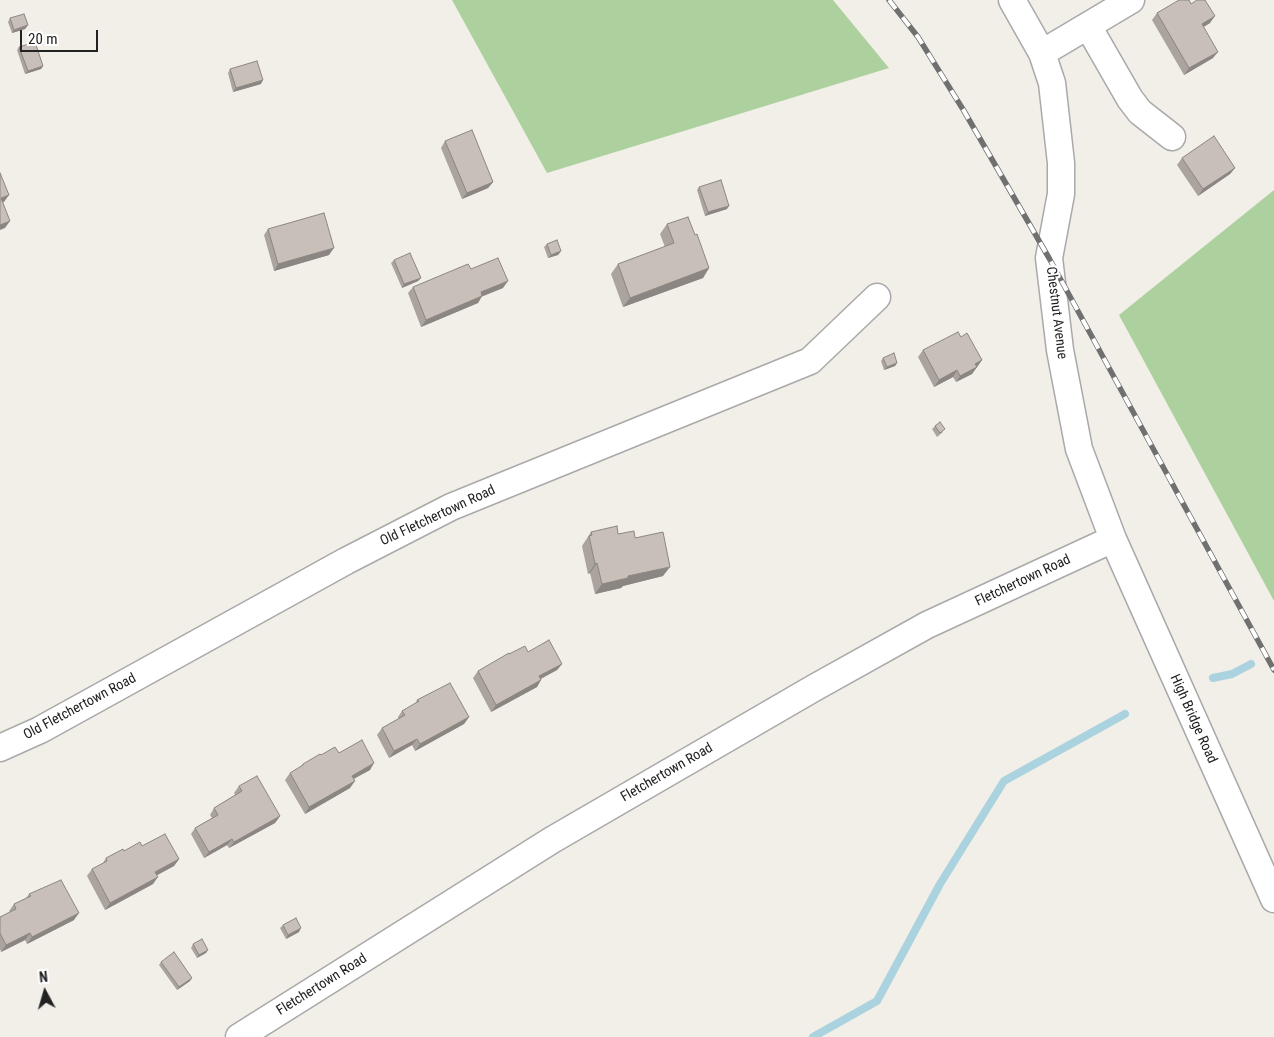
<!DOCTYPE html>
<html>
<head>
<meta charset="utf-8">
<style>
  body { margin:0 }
  #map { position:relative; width:1274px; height:1037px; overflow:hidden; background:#f2efe9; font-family:"Roboto Condensed",sans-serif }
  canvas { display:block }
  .north { position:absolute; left:20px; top:967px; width:50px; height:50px; -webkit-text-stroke:4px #fff; paint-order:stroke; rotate:354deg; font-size:14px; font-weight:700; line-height:20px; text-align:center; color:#222 }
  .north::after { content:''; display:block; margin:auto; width:18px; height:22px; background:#222; clip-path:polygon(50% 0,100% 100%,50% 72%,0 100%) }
  .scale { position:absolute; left:20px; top:30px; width:78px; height:22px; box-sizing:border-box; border:2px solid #222; border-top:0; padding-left:6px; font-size:15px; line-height:18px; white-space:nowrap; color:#222; -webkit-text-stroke:4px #fff; paint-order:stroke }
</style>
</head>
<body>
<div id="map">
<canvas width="1274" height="1037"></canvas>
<div class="north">N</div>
<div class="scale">20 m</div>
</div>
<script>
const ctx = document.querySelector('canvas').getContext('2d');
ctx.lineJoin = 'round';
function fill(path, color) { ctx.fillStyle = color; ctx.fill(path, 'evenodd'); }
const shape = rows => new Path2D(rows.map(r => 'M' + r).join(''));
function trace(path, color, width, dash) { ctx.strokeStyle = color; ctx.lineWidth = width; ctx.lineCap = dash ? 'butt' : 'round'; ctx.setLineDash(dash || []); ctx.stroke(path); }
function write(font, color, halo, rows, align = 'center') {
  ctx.font = font + ' "Roboto Condensed",sans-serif'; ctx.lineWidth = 4.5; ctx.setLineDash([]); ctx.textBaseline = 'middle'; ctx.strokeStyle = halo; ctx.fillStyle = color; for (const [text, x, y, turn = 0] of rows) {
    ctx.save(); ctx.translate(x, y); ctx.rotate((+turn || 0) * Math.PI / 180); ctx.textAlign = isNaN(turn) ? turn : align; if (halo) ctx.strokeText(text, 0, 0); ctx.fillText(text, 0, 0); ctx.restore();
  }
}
fill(shape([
  [452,0,833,0,889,68,547,173],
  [1274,190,1274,601,1119,315]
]), '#add19e');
trace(shape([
  [1213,678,1232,674,1251,664],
  [813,1037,877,1001,940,884,1004,781,1125,714]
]), '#aad3df', 8);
const minor = shape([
  [1012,0,1042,53,1052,83,1061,163,1061,194,1049,258,1060,350,1079,449,1113,539,1274,899],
  [1088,26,1130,99,1140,112,1172,137],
  [1042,53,1131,0],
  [0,748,40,730,346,561,451,507,810,361,877,297],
  [239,1037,552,840,814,688,927,625,1113,539]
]);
trace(minor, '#a9a9a9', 29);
trace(minor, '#fff', 26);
const rail = shape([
  [889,0,918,37,964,111,1049,258,1274,670]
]);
trace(rail, '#707070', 5.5);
trace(rail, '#fff', 4, [11]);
fill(shape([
  [1191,4,1210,23,1203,27,1213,58,1184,75,1152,20,1157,13],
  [10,18,28,25,25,29,12,33,8,22],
  [19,47,43,66,41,69,25,74,17,50],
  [230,69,261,84,233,92,228,73],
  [445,141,493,182,488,188,462,199,441,148],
  [1182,158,1235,168,1230,174,1198,196,1177,165],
  [699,187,727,209,705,216,697,190],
  [667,224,695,235,709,268,703,278,623,307,611,274,618,264,665,247,660,234],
  [268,229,329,255,274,271,264,235],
  [547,244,561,251,558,255,548,258,544,247],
  [394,260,421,278,418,281,402,288,391,263],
  [471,269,503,288,482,296,478,303,421,327,408,293,413,287],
  [961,337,982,360,972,374,956,382,953,377,934,387,918,357,923,350],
  [883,358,897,363,895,366,884,370,881,361],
  [935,426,943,432,937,437,932,429],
  [591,532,618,534,635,538,663,576,623,586,621,588,595,594,590,573,588,574,582,546],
  [528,652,562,664,557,670,541,679,537,687,491,712,473,678,478,671,509,654],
  [417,700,469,717,464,724,415,751,412,745,389,758,377,735,382,728,398,719,398,717,402,711,415,704],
  [339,753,370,770,354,779,350,788,305,814,285,780,290,773,300,767,303,764,321,755],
  [239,786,280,816,275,823,229,848,227,845,204,858,191,834,195,828,212,818,210,815,214,808,235,795,234,793],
  [142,846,179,859,174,866,157,875,153,884,105,910,87,876,92,869,103,863,106,858,124,851],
  [29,894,74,920,27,944,25,940,1,952,0,949,0,917,10,912,9,911,14,904,26,898],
  [283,925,299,932,286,939,280,928],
  [193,944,206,953,197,958,191,948],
  [161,962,190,981,177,990,159,965]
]), '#aba49e');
fill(shape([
  [1215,16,1210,23,1197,31,1202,24],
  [28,25,25,29,12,33,14,30],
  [1218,52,1213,58,1184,75,1189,68],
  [43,66,41,69,25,74,28,71],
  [263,80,261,84,233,92,236,88],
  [1235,168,1230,174,1198,196,1203,189],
  [493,182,488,188,462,199,467,193],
  [9,195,4,202,0,203,1,198],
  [729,206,727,209,705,216,708,212],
  [10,221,5,228,0,230,0,225],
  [334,248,329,255,274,271,278,264],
  [561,251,558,255,548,258,551,255],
  [709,268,703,278,623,307,630,298],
  [421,278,418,281,402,288,404,284],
  [508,281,503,288,476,299,481,292],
  [482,296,478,303,421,327,426,320],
  [982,360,972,374,956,382,960,376,975,364],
  [897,363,895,366,884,370,887,367],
  [957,370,953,377,934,387,939,380],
  [597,563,590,573,588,574,595,564],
  [670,567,663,576,623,586,621,588,595,594,602,584,628,576],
  [562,664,557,670,534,682,539,676],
  [541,680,537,687,491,712,496,705],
  [469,717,464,724,415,751,420,744],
  [417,739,412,745,389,758,394,751],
  [374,763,370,770,347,782,352,776],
  [355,781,350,788,305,814,309,807],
  [280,816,275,823,229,848,234,842],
  [232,839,227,845,204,858,209,852],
  [179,859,174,866,150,879,155,872],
  [158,877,153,884,105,910,110,903],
  [79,913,74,920,27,944,32,937],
  [301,928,299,932,286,939,288,935],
  [30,933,25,940,1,952,6,945],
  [208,950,206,953,197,958,199,955],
  [192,978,190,981,177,990,179,987]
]), '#8b8681');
const building = shape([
  [1179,0,1189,0,1191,4,1197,0,1205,0,1215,16,1202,24,1218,52,1189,68,1157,13,1179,0],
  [24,14,28,25,14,30,10,18,24,14],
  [35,42,43,66,28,71,19,47,35,42],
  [257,61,263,80,236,88,230,69,257,61],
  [472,130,493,182,467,193,445,141,472,130],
  [1214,136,1235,168,1203,189,1182,158,1214,136],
  [0,173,9,195,1,198,10,221,0,225,0,173],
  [721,180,729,206,708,212,699,187,721,180],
  [324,213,334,248,278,264,268,229,324,213],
  [688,217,695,235,697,234,709,268,630,298,618,264,674,243,667,224,688,217],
  [557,240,561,251,551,255,547,244,557,240],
  [410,253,421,278,404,284,394,260,410,253],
  [498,258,508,281,481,292,482,296,426,320,413,287,468,264,471,269,498,258],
  [958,332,961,337,967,333,982,360,975,364,977,367,960,376,957,370,939,380,923,350,958,332],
  [894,353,897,363,887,367,883,358,894,353],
  [940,422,945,429,940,433,935,426,940,422],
  [617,526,618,534,634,531,635,538,663,532,670,567,628,576,628,578,602,584,597,563,595,564,589,536,592,535,591,532,617,526],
  [549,640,562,664,539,676,541,680,496,705,478,671,509,653,509,654,525,646,528,652,549,640],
  [450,683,469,717,420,744,417,739,394,751,382,728,405,715,402,711,419,701,417,700,450,683],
  [362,740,374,763,352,776,355,781,309,807,290,773,303,765,303,764,320,754,321,755,335,747,339,753,362,740],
  [257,776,280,816,234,842,232,839,209,852,195,828,218,815,214,808,242,791,239,786,257,776],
  [165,834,179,859,155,872,158,877,110,903,92,869,107,861,106,858,123,849,124,851,140,842,142,846,165,834],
  [61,880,79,913,32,937,30,933,6,945,0,933,0,917,16,909,14,904,31,896,29,894,61,880],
  [296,918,301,928,288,935,283,925,296,918],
  [202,939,208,950,199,955,193,944,202,939],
  [174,952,192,978,179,987,161,962,174,952]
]);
fill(building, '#c7bfb8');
trace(building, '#8b8681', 1);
write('14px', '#222', '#fff', [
  ["Chestnut Avenue",1056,313,83],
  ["Old Fletchertown Road",438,516,-25],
  ["Fletchertown Road",1023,581,-25],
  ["Old Fletchertown Road",80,707,-28],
  ["High Bridge Road",1193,719,66],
  ["Fletchertown Road",667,773,-30],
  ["Fletchertown Road",322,985,-32]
]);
</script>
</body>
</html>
